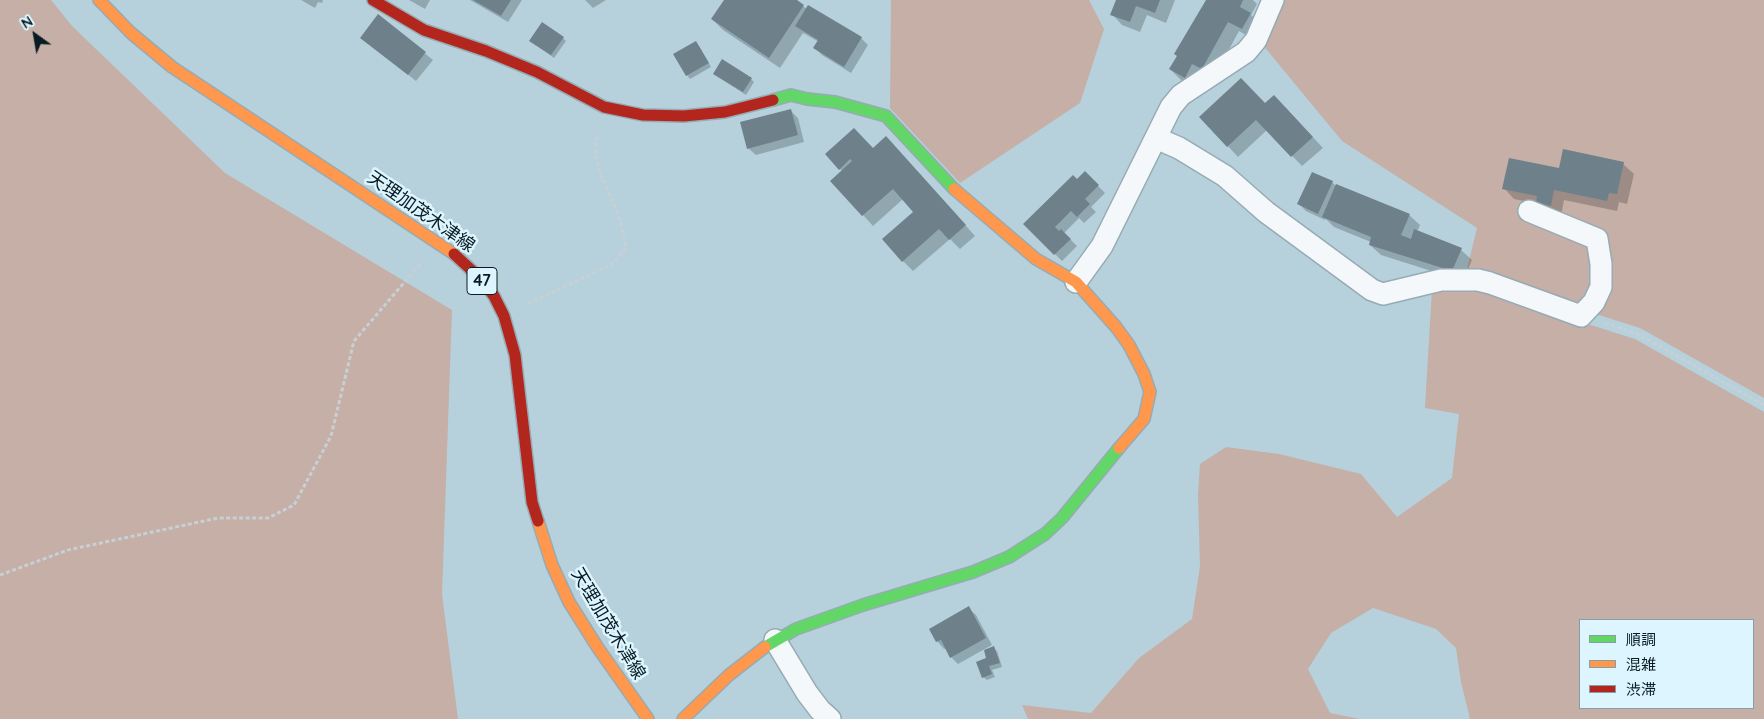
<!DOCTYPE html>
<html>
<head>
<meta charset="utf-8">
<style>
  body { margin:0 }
  #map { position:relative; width:1764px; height:719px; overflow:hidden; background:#b6d1dc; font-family:Quicksand,"Noto Sans JP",sans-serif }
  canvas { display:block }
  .legend { position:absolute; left:1579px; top:619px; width:175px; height:90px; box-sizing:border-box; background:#dcf5fe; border:1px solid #889ea6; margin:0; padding:6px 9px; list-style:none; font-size:15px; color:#091c23 }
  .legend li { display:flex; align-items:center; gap:10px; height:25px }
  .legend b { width:25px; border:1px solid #889ea6 }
  .north { position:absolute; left:10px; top:10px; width:50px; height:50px; -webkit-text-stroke:4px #dcf5fe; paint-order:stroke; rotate:328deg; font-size:14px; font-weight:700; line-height:20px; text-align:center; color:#091c23 }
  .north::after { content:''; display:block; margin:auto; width:18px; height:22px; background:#091c23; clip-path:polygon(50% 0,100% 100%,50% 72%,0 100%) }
</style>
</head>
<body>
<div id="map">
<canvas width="1764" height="719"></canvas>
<ul class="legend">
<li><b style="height:6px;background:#63d668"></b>順調</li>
<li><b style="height:6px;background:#ff974d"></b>混雑</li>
<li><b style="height:6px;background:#b3261e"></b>渋滞</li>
</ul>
<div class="north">N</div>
</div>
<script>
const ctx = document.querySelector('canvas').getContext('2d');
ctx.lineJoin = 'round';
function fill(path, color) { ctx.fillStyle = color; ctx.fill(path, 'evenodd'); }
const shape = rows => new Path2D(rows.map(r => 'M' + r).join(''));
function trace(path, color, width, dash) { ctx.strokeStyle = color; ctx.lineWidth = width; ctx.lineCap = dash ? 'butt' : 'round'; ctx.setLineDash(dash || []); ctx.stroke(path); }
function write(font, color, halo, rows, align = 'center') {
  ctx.font = font + ' Quicksand,"Noto Sans JP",sans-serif'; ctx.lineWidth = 5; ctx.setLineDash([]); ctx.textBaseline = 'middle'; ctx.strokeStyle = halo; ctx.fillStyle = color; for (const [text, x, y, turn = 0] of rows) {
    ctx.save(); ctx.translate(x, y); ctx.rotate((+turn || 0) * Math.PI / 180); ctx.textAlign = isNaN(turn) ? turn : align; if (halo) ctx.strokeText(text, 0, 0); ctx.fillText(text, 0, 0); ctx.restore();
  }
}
fill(shape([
  [0,0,51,0,72,26,225,173,452,310,442,594,458,719,0,719],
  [891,0,1089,0,1104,29,1080,103,960,183,890,108],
  [1281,0,1764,0,1764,398,1640,328,1466,273,1477,228,1342,141,1262,44],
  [1465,285,1635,339,1764,412,1764,719,1470,719,1461,682,1456,648,1436,629,1373,608,1331,633,1308,669,1330,713,1360,719,1028,719,1022,705,1091,713,1139,658,1192,619,1200,566,1198,495,1200,464,1226,447,1279,454,1361,474,1397,517,1452,478,1459,414,1425,408,1432,289],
  [1580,620,1753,620,1753,708,1580,708]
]), '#c5afa7');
fill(shape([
  [301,0,323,0,322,3,318,2,315,8],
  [409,0,430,0,425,9],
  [470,0,522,0,508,22],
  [585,0,606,0,593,8],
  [725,0,794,0,807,9,861,38,868,45,851,73,822,55,815,48,819,42,803,33,780,68,723,30,712,19],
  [1117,0,1175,0,1166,23,1147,15,1140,32,1122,25,1112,14],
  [1207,0,1253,0,1257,4,1251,15,1261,24,1253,39,1239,31,1213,79,1195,88,1181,80,1170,69],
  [379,16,433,60,416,81,362,38],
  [563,38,566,41,554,58,534,44],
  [699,46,711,67,690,79,687,75],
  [718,77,751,79,754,82,746,95],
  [1265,105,1285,107,1323,148,1302,166,1267,130,1238,157,1201,117],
  [791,111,798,118,804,142,756,155,748,148],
  [886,137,975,236,960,249,950,239,913,271,903,261,915,212,903,199,873,226,832,181,842,171,826,154,873,149],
  [1623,164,1634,174,1627,204,1619,202,1617,211,1564,200,1561,216,1539,204,1514,199,1504,188],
  [1085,173,1105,193,1091,207,1096,212,1084,223,1079,218,1064,233,1077,246,1062,261,1025,224],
  [1332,182,1336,186,1409,215,1420,225,1417,232,1461,250,1472,260,1463,281,1381,255,1370,245,1371,242,1334,227,1326,219,1325,220,1306,211,1299,204],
  [968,608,976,615,992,645,958,664,951,657,946,648,944,649,937,641],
  [993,648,997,651,1002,667,992,670,995,677,987,680,983,677,988,659]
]), '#0003');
fill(shape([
  [473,0,511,0,501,16],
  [724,0,797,0,804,5,769,58,711,19],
  [1116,0,1160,0,1155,13,1136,6,1130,22,1110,15],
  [1206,0,1243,0,1240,7,1251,13,1242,29,1228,22,1202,69,1192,64,1185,78,1169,69,1177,56,1174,54],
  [808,5,862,37,844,67,813,48,818,40,795,26],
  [378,14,426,52,408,75,360,38],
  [542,22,564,37,551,55,529,41],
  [696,41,709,63,686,76,673,54],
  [722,59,752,78,743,92,713,74],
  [1241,78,1265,103,1274,95,1313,137,1291,157,1256,120,1227,147,1199,117],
  [791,109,798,135,747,149,740,122],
  [854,128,873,148,886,136,966,225,949,240,939,229,902,262,882,239,913,212,893,189,862,216,830,181,852,161,850,159,839,170,825,154],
  [1563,149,1624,162,1617,194,1609,193,1607,201,1554,190,1551,206,1536,203,1537,196,1502,189,1509,158,1559,168],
  [1085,171,1099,185,1085,199,1090,204,1077,217,1071,211,1055,227,1059,231,1061,229,1071,239,1054,255,1023,224,1073,175,1077,179],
  [1312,172,1333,181,1318,214,1297,204],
  [1336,184,1410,214,1401,235,1411,239,1414,229,1462,248,1452,271,1369,245,1371,237,1322,217],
  [969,606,986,638,950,658,941,640,936,642,929,629],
  [994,646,1000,663,989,666,992,674,982,678,976,662,986,658,984,650]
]), '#6e808a');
const street = shape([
  [1156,138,1179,148,1225,176,1266,212,1372,290,1383,294,1441,280,1478,280,1490,283,1581,316,1594,302,1601,287,1601,264,1597,239,1529,211],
  [1076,282,1102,246,1171,107,1181,95,1246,52,1256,40,1273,0],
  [775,640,807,693,820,710,830,719]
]);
const fast = shape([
  [773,100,791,95,807,99,835,102,886,116,954,189],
  [765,647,796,629,863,605,973,572,1009,557,1045,534,1062,518,1119,448]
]);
const slow = shape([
  [99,0,131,33,172,67,454,254],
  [954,189,1036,259,1076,282,1116,327,1129,345,1144,374,1150,392,1144,419,1119,448],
  [538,521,552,565,569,602,598,648,648,719],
  [683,719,729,675,765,647]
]);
const jam = shape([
  [373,0,424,30,486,51,537,72,604,107,643,115,684,116,725,112,773,100],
  [454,254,480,278,494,296,504,316,515,355,532,502,538,521]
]);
trace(street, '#96abb3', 24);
trace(fast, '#96abb3', 14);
trace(slow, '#96abb3', 14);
trace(jam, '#96abb3', 14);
trace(shape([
  [528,304,614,263,626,247,619,217,599,170,595,148,598,132],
  [1605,323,1638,334,1764,405],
  [0,575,68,550,218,518,268,518,294,505,331,436,354,341,420,264]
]), '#c8d0d4', 3, [4, 2.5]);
trace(street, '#f4f8fa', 21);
trace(fast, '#63d668', 11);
trace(slow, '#ff974d', 11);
trace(jam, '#b3261e', 11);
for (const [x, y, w] of [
  [482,281,30]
]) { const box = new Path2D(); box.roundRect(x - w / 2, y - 13.5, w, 27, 4); ctx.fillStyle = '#dcf5fe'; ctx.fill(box); trace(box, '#091c23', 1); }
write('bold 16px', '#091c23', null, [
  ["47",482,281]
]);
write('18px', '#091c23', '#dcf5fe', [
  ["天理加茂木津線",421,212,35],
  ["天理加茂木津線",608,624,59]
]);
</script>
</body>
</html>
